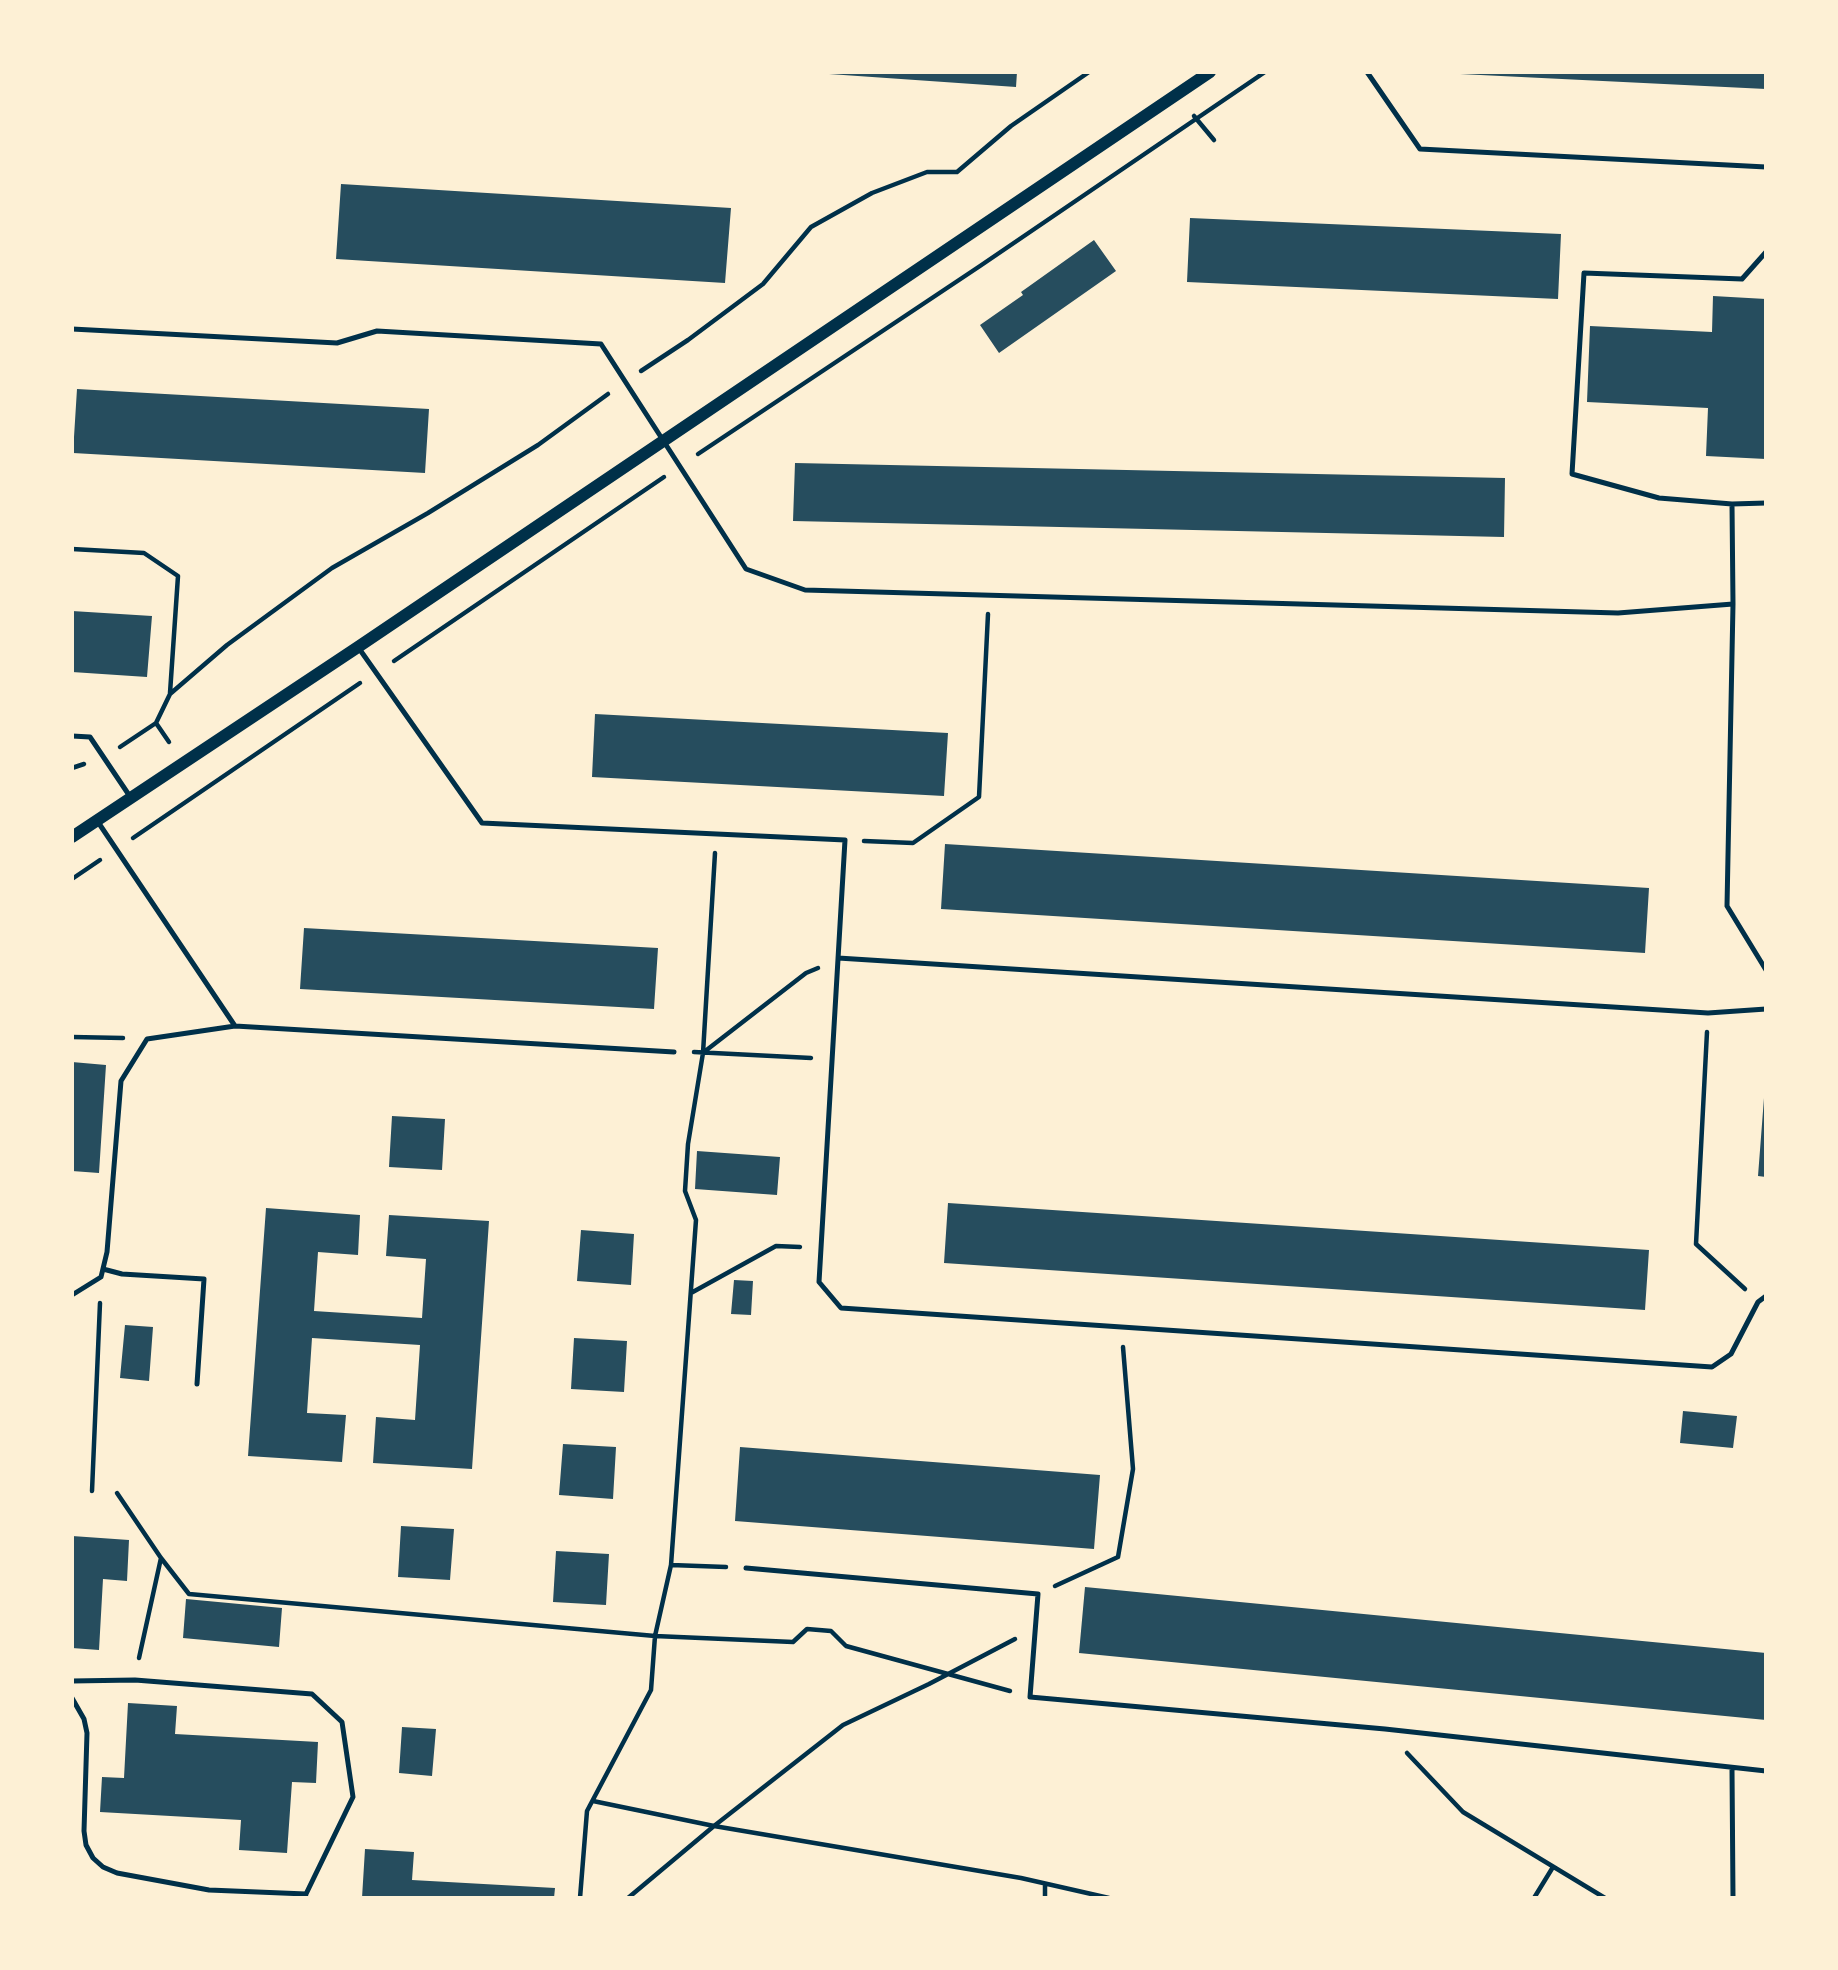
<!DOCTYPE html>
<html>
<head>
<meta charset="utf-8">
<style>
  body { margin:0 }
  #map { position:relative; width:1838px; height:1970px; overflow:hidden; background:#fdf0d5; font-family:Commissioner,sans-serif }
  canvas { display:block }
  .frame { position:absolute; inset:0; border:74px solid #fdf0d5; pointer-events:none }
</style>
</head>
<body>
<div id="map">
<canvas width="1838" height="1970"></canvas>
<div class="frame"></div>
</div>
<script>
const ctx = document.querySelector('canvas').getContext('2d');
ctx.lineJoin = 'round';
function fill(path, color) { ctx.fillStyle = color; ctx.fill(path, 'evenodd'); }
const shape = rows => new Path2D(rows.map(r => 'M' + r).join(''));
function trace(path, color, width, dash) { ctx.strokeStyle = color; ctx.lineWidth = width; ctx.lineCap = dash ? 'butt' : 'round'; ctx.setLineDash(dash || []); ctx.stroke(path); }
fill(shape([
  [829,72,1017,72,1016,87,829,74],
  [1460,72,1766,72,1766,89,1460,74],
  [341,184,731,208,725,283,336,259],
  [1190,218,1561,234,1558,299,1187,282],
  [1094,240,1116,271,999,353,980,325,1023,295,1021,292],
  [1713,296,1766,299,1766,459,1706,456,1708,408,1587,402,1590,326,1712,332],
  [77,389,429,409,425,473,73,453],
  [795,463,1505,478,1504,537,793,521],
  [72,611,152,616,147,677,72,672],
  [595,714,948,733,944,796,592,777],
  [945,844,1649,888,1645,953,941,909],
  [304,928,658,948,654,1009,300,989],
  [72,1062,106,1065,99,1173,72,1171],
  [1764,1098,1766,1098,1766,1177,1758,1176],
  [392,1116,445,1119,442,1170,389,1167],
  [697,1151,780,1157,777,1195,695,1189],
  [948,1203,1649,1250,1645,1310,944,1263],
  [266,1208,360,1215,358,1255,318,1252,314,1311,422,1318,426,1259,386,1256,389,1215,489,1221,472,1469,373,1463,376,1417,415,1420,420,1345,312,1338,307,1413,346,1415,342,1462,248,1456],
  [581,1230,634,1234,631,1285,577,1281],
  [734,1280,753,1281,751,1315,731,1314],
  [125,1325,153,1327,149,1381,120,1378],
  [574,1338,627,1341,624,1392,571,1389],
  [1683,1411,1737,1416,1733,1448,1680,1443],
  [563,1444,616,1447,613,1499,559,1495],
  [740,1447,1100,1475,1094,1549,735,1521],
  [401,1526,454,1529,450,1580,398,1577],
  [72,1536,129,1540,127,1581,103,1579,99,1650,72,1648],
  [556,1551,609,1554,606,1605,553,1602],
  [1085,1587,1766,1653,1766,1720,1079,1653],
  [186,1599,282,1608,279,1647,183,1638],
  [128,1703,177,1706,175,1734,318,1742,316,1783,292,1782,287,1853,239,1850,241,1820,100,1812,102,1777,124,1778],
  [402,1727,436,1729,432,1776,399,1773],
  [365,1849,414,1852,412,1880,555,1888,554,1898,362,1898]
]), '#264d5e');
trace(shape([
  [1194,116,1214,140],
  [641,371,688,340,763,284,811,227,872,193,927,172,957,172,1011,126,1089,72],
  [698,454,980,266,1265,72],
  [72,549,144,553,178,576,170,693],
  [394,661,664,477],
  [156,723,169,742],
  [120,747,156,723,170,694,227,645,332,568,428,513,538,445,608,394],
  [72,768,84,764],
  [133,838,360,683],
  [864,841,913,843,979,797,988,614],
  [72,879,100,860],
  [1707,1032,1696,1244,1745,1289],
  [72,1037,123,1038],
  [694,1052,811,1058],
  [704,1052,806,973,818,968],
  [691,1293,776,1246,800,1247],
  [92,1491,100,1303],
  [117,1493,161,1558,189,1594,655,1636,793,1642,807,1629,831,1631,846,1646,1010,1691],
  [671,1565,726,1567],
  [1055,1586,1118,1557,1133,1469,1123,1347],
  [139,1658,161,1558],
  [1407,1753,1463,1812,1605,1898],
  [593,1801,714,1826,1021,1878,1109,1898],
  [580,1898,587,1811,651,1690,655,1636,671,1565,696,1220,685,1191,688,1144,703,1053,715,853],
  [628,1898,714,1826,843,1725,929,1684,1015,1639],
  [1045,1898,1045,1884],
  [1534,1898,1553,1867]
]), '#003049', 4.5);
trace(shape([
  [1367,72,1420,149,1766,167],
  [72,329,337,343,377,331,601,344,746,569,805,590,1618,613,1733,604,1727,906,1766,970],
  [1732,504,1659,498,1572,474,1584,273,1742,279,1766,252],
  [1733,604,1732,504,1766,503],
  [358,647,482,823,845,840,819,1282,841,1308,1712,1367,1731,1354,1758,1302,1766,1296],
  [72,736,90,737,131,798],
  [838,958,1708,1013,1766,1009],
  [235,1026,674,1052],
  [103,1269,122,1274,204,1279,197,1384],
  [72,1295,101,1277,107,1252,121,1081,147,1039,235,1026,98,822],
  [746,1568,1038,1594,1030,1697,1385,1729,1766,1771],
  [72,1681,135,1680,312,1694,342,1722,353,1797,306,1894],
  [72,1698,84,1719,87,1733,84,1831,86,1845,93,1858,103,1867,117,1873,209,1890,306,1894,305,1898],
  [1732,1769,1733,1898]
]), '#003049', 5);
trace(shape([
  [72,837,358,647,1210,72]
]), '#003049', 12);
</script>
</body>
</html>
